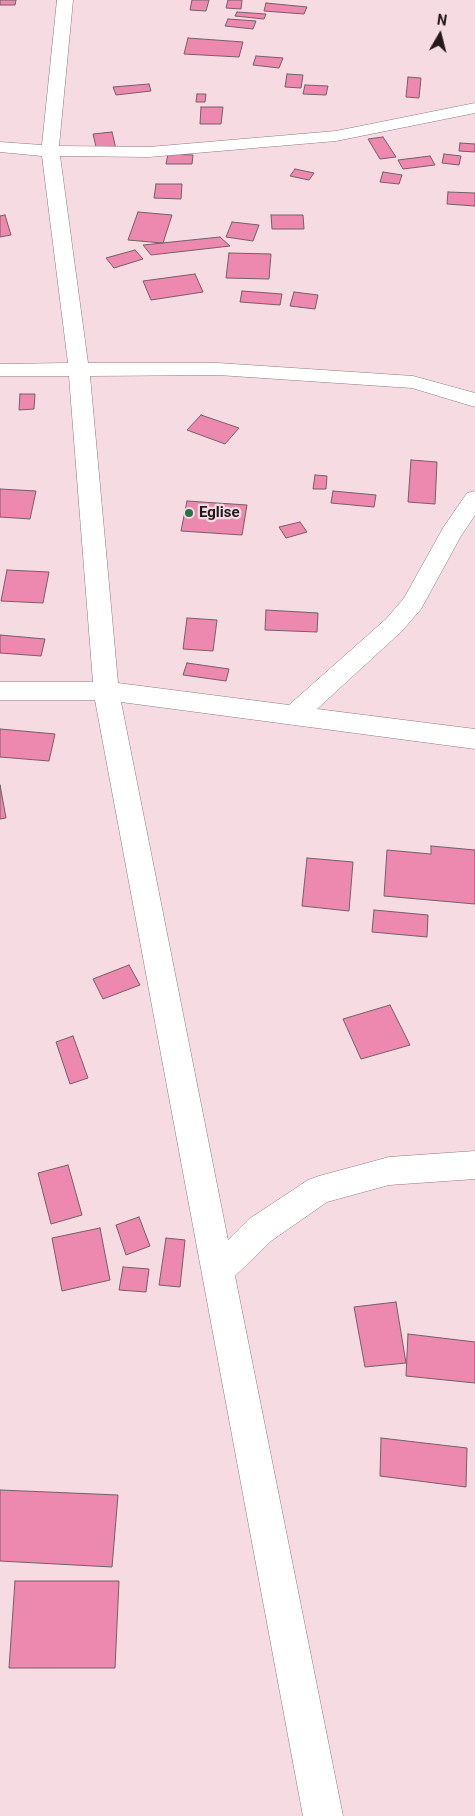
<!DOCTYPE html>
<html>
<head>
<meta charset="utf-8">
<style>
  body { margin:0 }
  #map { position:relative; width:475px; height:1816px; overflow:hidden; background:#f7dbe3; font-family:Roboto,sans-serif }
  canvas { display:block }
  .north { position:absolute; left:415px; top:10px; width:50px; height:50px; -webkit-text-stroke:4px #f7dbe3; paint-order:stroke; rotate:8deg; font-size:14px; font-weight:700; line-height:20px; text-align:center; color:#22191c }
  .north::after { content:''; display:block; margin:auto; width:18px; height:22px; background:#22191c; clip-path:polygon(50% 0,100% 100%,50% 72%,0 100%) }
</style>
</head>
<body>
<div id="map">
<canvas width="475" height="1816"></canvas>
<div class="north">N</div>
</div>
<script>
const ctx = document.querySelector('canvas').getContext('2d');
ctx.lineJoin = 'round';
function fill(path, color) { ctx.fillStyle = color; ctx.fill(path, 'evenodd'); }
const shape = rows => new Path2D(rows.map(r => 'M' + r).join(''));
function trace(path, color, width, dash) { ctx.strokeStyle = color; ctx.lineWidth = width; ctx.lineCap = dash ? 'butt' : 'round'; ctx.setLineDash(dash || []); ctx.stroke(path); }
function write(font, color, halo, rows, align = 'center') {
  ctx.font = font + ' Roboto,sans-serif'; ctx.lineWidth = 4.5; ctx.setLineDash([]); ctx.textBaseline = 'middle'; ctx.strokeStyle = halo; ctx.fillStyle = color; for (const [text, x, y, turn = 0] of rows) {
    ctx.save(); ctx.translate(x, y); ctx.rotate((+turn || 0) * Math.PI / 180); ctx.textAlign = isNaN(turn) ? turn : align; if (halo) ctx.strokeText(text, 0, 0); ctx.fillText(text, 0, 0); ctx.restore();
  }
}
const building = shape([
  [0,0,16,0,15,5,0,5,0,0],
  [192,0,209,0,206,11,190,10,192,0],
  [228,0,242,0,241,9,226,8,228,0],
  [266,3,307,7,304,14,264,11,266,3],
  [237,12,266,14,264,19,235,16,237,12],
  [228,19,256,21,253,29,225,26,228,19],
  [188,38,243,42,239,57,184,54,188,38],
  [256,56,283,58,279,68,253,65,256,56],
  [287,74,303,75,301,88,285,87,287,74],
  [408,77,421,78,419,98,406,97,408,77],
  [149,84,151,91,116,95,113,87,149,84],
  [305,85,328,86,326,95,303,94,305,85],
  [197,94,206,94,205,102,196,102,197,94],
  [201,107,223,107,221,124,200,124,201,107],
  [112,132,116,149,97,151,93,134,112,132],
  [383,137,396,157,380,159,368,139,383,137],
  [460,143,475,144,475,152,459,151,460,143],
  [168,154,193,155,192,164,166,164,168,154],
  [444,154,461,156,459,165,442,163,444,154],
  [430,156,435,165,403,169,398,160,430,156],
  [295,169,314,173,309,180,290,176,295,169],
  [383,172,402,175,399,184,380,182,383,172],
  [156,184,182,184,181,199,154,198,156,184],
  [448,192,475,193,475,206,447,204,448,192],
  [138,212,172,215,163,243,128,240,138,212],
  [5,215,11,235,0,237,0,216,5,215],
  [271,215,303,215,304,229,272,229,271,215],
  [232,222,259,225,253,241,226,237,232,222],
  [220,237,230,246,151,255,143,245,220,237],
  [135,250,143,259,114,268,106,258,135,250],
  [229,253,271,254,269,279,226,278,229,253],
  [195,274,203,292,151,300,143,281,195,274],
  [242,291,282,294,280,305,240,302,242,291],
  [294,292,318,295,315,309,290,306,294,292],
  [20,394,35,394,34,409,19,410,20,394],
  [201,415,239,428,225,444,187,430,201,415],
  [411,460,437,462,435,504,408,502,411,460],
  [315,475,327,476,326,489,313,489,315,475],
  [0,489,36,491,30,519,0,517,0,489],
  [333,491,376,495,374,507,331,503,333,491],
  [187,501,247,505,242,535,181,531,187,501],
  [300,522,307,532,286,538,279,527,300,522],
  [7,570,49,572,43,603,1,601,7,570],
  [266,610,318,613,317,632,265,630,266,610],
  [187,618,217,620,213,651,183,649,187,618],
  [0,635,45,639,41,656,0,653,0,635],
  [187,663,229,669,226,681,183,675,187,663],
  [0,729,55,734,49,761,0,757,0,729],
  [0,785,6,818,0,819,0,785],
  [431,846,475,850,475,904,384,896,387,850,431,854,431,846],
  [307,858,353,862,349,911,302,906,307,858],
  [374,910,428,915,427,937,372,932,374,910],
  [129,965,140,985,103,999,93,979,129,965],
  [390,1005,410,1045,361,1059,343,1019,390,1005],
  [73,1036,88,1078,70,1084,56,1042,73,1036],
  [68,1165,82,1215,51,1224,38,1173,68,1165],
  [139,1217,150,1246,126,1255,116,1225,139,1217],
  [100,1228,110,1280,62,1291,52,1238,100,1228],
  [166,1238,185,1240,180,1287,159,1285,166,1238],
  [123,1267,149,1269,146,1292,119,1290,123,1267],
  [396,1302,406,1363,365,1367,354,1307,396,1302],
  [408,1334,475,1342,475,1383,406,1376,408,1334],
  [381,1438,467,1448,466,1487,380,1476,381,1438],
  [0,1490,118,1495,112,1567,0,1561,0,1490],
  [15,1581,119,1581,115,1668,9,1668,15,1581]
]);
fill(building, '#ed89ae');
trace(building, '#765e66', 1);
const minor = shape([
  [57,0,73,0,59,146,149,147,336,131,475,103,475,113,336,141,149,157,60,156,88,363,218,363,413,376,475,393,475,407,412,388,218,375,90,376,118,683,289,705,386,619,404,598,443,528,467,493,475,491,475,515,461,536,421,609,402,631,317,709,475,729,475,749,121,702,228,1240,249,1219,308,1180,319,1176,389,1157,475,1151,475,1179,389,1185,327,1202,271,1241,235,1276,343,1816,303,1816,95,700,0,700,0,682,93,682,69,376,0,376,0,364,68,363,42,156,0,152,0,142,42,145,57,0]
]);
trace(minor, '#917980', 1);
fill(minor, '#fff');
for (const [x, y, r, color] of [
  [189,513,5,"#227546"]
]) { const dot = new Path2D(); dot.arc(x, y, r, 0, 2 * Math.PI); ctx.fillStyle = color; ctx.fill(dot); trace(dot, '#f7dbe3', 2); }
write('bold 15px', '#22191c', '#f7dbe3', [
  ["Eglise",199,513]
], 'left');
</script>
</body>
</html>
